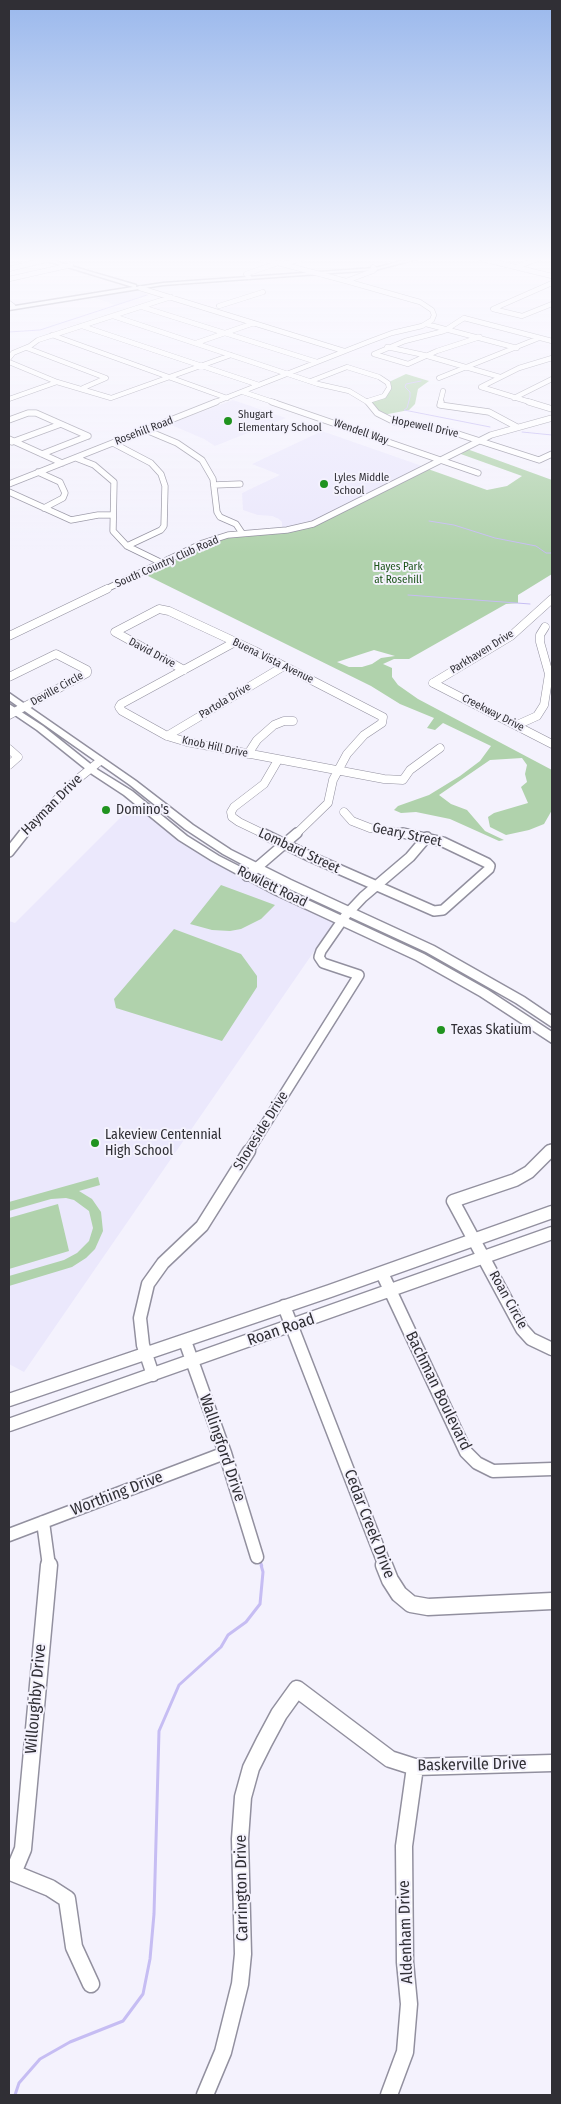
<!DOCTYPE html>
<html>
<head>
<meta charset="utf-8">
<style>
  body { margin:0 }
  #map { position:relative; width:561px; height:2104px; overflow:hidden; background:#f4f2fd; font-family:"Fira Sans Condensed",sans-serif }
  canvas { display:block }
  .frame { position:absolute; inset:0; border:10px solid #302f35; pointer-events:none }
</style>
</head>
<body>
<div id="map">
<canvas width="561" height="2104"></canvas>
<div class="frame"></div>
</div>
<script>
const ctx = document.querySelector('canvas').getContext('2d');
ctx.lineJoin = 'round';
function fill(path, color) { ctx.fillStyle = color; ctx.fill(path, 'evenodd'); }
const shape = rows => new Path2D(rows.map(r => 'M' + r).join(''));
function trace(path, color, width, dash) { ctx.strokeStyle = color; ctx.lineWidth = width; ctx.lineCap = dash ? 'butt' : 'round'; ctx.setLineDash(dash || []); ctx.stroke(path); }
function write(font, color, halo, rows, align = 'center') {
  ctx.font = font + ' "Fira Sans Condensed",sans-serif'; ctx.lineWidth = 4; ctx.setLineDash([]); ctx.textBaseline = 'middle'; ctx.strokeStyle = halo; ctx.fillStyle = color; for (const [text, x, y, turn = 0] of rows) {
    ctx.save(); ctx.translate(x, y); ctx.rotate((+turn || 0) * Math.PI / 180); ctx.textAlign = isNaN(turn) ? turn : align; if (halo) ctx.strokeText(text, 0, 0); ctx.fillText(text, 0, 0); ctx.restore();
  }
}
fill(shape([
  [137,290,149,294,115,305,93,297],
  [233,400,286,418,215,446,204,439,169,424],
  [322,431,422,466,317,520,303,525,282,529,282,522,279,519,272,516,258,515,243,510,242,493,280,475,252,464],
  [135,803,218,865,335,921,24,1372,9,1364,9,921,15,923]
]), '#ebe8fc');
fill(shape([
  [406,374,429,381,418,389,415,404,409,410,383,415,374,408,372,402,386,395,391,389,389,382],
  [467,449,552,480,552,574,518,595,518,603,506,604,409,659,394,659,383,664,392,668,392,677,398,685,418,699,552,770,552,810,544,824,529,830,506,835,490,827,488,817,494,813,528,803,521,787,527,782,525,774,527,765,522,758,490,760,439,795,451,804,467,810,485,831,504,840,499,841,450,819,416,812,401,813,394,810,398,806,429,795,460,776,480,761,491,746,443,723,435,730,427,728,434,718,400,704,371,686,144,574,204,545,235,535,295,530,428,469,487,490,507,486,522,476,458,453],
  [374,650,395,656,381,658,372,664,362,667,349,667,337,662],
  [221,885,275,905,261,919,241,929,230,931,212,930,190,924],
  [174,929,241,954,257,976,257,987,222,1041,116,1008,114,999],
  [98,1177,100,1185,79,1191,92,1199,101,1212,103,1231,95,1249,86,1258,72,1267,9,1286,9,1276,64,1260,77,1253,89,1241,93,1228,89,1211,74,1200,66,1198,51,1199,9,1211,9,1202],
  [58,1204,69,1251,9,1269,9,1218]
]), '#b0d2ac');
trace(shape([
  [9,332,40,330,147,295],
  [421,381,406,384,405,387,410,392,410,397,407,408,404,410,490,427],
  [522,432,552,435],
  [429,521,454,525,495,538,536,546,546,553,552,553],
  [408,595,530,604]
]), '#c6bdf3', 1);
trace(shape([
  [261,1563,262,1566]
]), '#c6bdf3', 2.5);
trace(shape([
  [15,2095,19,2083,40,2059,70,2042,123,2021,143,1994,150,1959,154,1914,159,1731,179,1685,221,1647,228,1635,246,1622,260,1604,263,1572,261,1565]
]), '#c6bdf3', 3);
const minorFar5 = shape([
  [263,259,346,281],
  [482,259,552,276],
  [284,264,301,259],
  [516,267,538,259],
  [9,269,49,259],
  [249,277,246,274,278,263],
  [9,279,71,265],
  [552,283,493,309,522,316,552,304],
  [140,288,344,351],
  [9,303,13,306],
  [219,306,263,292],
  [142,307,317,362],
  [113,316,318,384,349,391,369,403],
  [426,324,517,348],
  [82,326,259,385],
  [52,335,227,398],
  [196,343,254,323],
  [387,347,424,355,500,377],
  [27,348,106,378,83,388],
  [374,354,405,341,444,331,464,318,552,341],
  [374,354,408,364,437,351,480,337],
  [9,358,13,353,30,346,38,340,171,297],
  [9,362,57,382,111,398,231,355],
  [439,378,539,338],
  [311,381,347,367,379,377,388,383,389,388,384,396,368,401],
  [481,387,519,368,552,358],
  [481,387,533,403],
  [243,392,276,403],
  [514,398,552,379],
  [9,399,57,382],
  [213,403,368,342,392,333,422,326,432,320,434,315,432,310,420,302,346,281,373,271,375,269,373,267],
  [440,403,443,391]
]);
const minorFar4 = shape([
  [272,402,478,473],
  [368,402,377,413,395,422,452,432,539,460,552,454],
  [441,402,440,405,489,412,517,427],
  [529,402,552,409],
  [9,420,28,413,36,413,88,436],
  [146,430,177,443,202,460,213,479,217,512,220,517,236,524,242,533],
  [9,439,62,463],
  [12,442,61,424],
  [113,443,151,463,161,474,165,486,164,526,161,530,127,546],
  [42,454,88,436],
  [76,458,94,465,114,482,113,531,127,546,162,563],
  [38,472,60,482,65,493,63,498,44,508],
  [9,484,216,402],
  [214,485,240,484],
  [9,492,71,520,98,515,113,515],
  [104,590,203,543,228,535,287,530,313,524,491,435,552,418]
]);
const minorFar3 = shape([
  [9,636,107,589],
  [235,642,121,704,119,707,122,711,167,736,187,742,384,779,403,780,410,770,440,748],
  [184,670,115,632,159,609,169,611,255,651,383,717,382,723,364,735,347,754,333,780,328,803,296,834],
  [9,677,56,654,87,670,87,673,9,715],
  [433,683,511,636,552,599],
  [433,683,552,744],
  [517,725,537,716,544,705,549,674,540,642,540,635,545,627],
  [167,736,284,666],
  [9,749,18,757,9,765],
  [248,754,257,740,274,725,284,721,293,721],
  [344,812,352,821,370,828,410,834],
  [23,834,74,782,100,761],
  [264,834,239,822,232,817,231,812,234,807,264,784,278,760]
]);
const minorFar2 = shape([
  [262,833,311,857,434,911,443,910,489,869,490,866,487,863,443,842,403,833],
  [9,852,24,833],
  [247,876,297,833],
  [248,1152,359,975,323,963,319,957,321,951,346,915,363,897,410,857,427,837],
  [549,1152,552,1149]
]);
const minorFar1 = shape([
  [550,1151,529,1172,515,1180,453,1201,522,1329,531,1339,552,1349],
  [382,1273,466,1452,477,1463,493,1471,552,1469],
  [284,1306,385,1566],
  [185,1341,225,1453,257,1557],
  [153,1375,143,1345,140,1318,148,1284,163,1263,202,1226,249,1151],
  [9,1400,330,1291,552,1212],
  [9,1425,552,1233],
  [43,1522,49,1566],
  [9,1535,225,1453]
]);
const minor = shape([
  [384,1565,390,1580,399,1594,411,1604,428,1607,552,1601],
  [13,1873,23,1849,49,1565],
  [13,1873,50,1888,67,1899,74,1947,91,1984],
  [205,2095,223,2052,240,1984,243,1954,240,1839,243,1797,251,1768,264,1742,279,1714,297,1689,390,1759,415,1767,552,1763],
  [389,2095,405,2052,409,2004,405,1962,404,1846,415,1767]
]);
const major = shape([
  [41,259,47,259,136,285,136,287,163,283,375,268,410,259,417,259,375,270,163,285,9,310,9,307,133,287,41,259],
  [9,693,136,781,193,825,231,850,291,880,434,946,524,997,552,1016,552,1027,516,1003,426,952,283,886,223,854,185,829,130,785,9,700,9,693],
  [9,704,43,726,98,770,132,791,187,836,219,856,282,888,424,954,488,990,552,1032,552,1043,480,996,416,960,274,894,211,860,179,840,124,795,92,774,37,730,9,711,9,704]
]);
trace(minorFar5, '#92909f', 5.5);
trace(minorFar4, '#92909f', 7);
trace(minorFar3, '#92909f', 9);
trace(minorFar2, '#92909f', 12);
trace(minorFar1, '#92909f', 15);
trace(minor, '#92909f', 19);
trace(major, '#92909f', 3);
trace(minorFar5, '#fff', 4.5);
trace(minorFar4, '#fff', 5.5);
trace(minorFar3, '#fff', 8);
trace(minorFar2, '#fff', 9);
trace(minorFar1, '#fff', 12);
trace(minor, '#fff', 16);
fill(major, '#fff');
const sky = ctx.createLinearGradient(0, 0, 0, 553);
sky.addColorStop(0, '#9ab8ec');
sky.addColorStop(0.47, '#faf9fe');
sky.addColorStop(1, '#faf9fe00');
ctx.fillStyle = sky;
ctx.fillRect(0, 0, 561, 553);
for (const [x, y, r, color] of [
  [228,421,5,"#20931f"],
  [324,484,5,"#20931f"],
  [106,810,5,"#20931f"],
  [441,1030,5,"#20931f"],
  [95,1143,5,"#20931f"]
]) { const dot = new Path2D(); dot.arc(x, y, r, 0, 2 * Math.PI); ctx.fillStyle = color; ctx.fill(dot); trace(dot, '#f4f2fd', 2); }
write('11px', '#302f35', '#f4f2fd', [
  ["Shugart",238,415],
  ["Elementary School",238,428],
  ["Lyles Middle",334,478],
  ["School",334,491]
], 'left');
write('11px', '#302f35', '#f4f2fd', [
  ["Hopewell Drive",425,427,12],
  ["Rosehill Road",144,431,-21],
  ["Wendell Way",361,432,19],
  ["South Country Club Road",167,562,-24],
  ["Parkhaven Drive",482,652,-32],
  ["David Drive",152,653,28],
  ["Buena Vista Avenue",273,661,26],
  ["Deville Circle",57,689,-29],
  ["Partola Drive",225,701,-31],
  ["Creekway Drive",493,713,27],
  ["Knob Hill Drive",215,747,12]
]);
write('11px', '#1c541a', '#f4f2fd', [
  ["Hayes Park",398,567],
  ["at Rosehill",398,580]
]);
write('14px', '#302f35', '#f4f2fd', [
  ["Hayman Drive",52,805,-45],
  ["Geary Street",407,835,12],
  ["Lombard Street",299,851,25],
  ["Rowlett Road",272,887,26],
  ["Shoreside Drive",261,1131,-58],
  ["Roan Circle",508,1300,61]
]);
write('14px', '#302f35', '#f4f2fd', [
  ["Domino's",116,810],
  ["Texas Skatium",451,1030],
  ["Lakeview Centennial",105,1135],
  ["High School",105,1151]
], 'left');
write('16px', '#302f35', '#f4f2fd', [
  ["Roan Road",281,1330,-19],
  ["Bachman Boulevard",438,1391,64],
  ["Wallingford Drive",222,1448,71],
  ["Worthing Drive",117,1494,-21],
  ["Cedar Creek Drive",369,1524,69],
  ["Willoughby Drive",36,1699,-85],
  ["Baskerville Drive",472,1765,-1],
  ["Carrington Drive",242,1888,-91],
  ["Aldenham Drive",406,1932,-92]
]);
</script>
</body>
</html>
